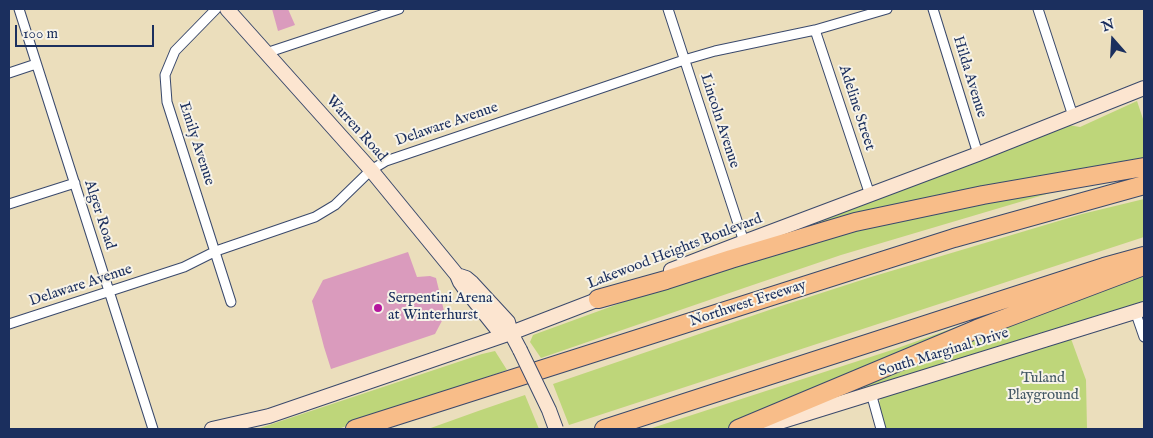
<!DOCTYPE html>
<html>
<head>
<meta charset="utf-8">
<style>
  body { margin:0 }
  #map { position:relative; width:1153px; height:438px; overflow:hidden; background:#ebdebc; font-family:"IM FELL English",serif }
  canvas { display:block }
  .frame { position:absolute; inset:0; border:10px solid #1b2f5e; pointer-events:none }
  .north { position:absolute; left:1088px; top:15px; width:50px; height:50px; -webkit-text-stroke:4px #f7f3e8; paint-order:stroke; rotate:341deg; font-size:14px; font-weight:700; line-height:20px; text-align:center; color:#1b2f5e }
  .north::after { content:''; display:block; margin:auto; width:18px; height:22px; background:#1b2f5e; clip-path:polygon(50% 0,100% 100%,50% 72%,0 100%) }
  .scale { position:absolute; left:15px; top:25px; width:139px; height:22px; box-sizing:border-box; border:2px solid #1b2f5e; border-top:0; padding-left:6px; font-size:15px; line-height:18px; white-space:nowrap; color:#1b2f5e; -webkit-text-stroke:4px #f7f3e8; paint-order:stroke }
</style>
</head>
<body>
<div id="map">
<canvas width="1153" height="438"></canvas>
<div class="frame"></div>
<div class="north">N</div>
<div class="scale">100 m</div>
</div>
<script>
const ctx = document.querySelector('canvas').getContext('2d');
ctx.lineJoin = 'round';
function fill(path, color) { ctx.fillStyle = color; ctx.fill(path, 'evenodd'); }
const shape = rows => new Path2D(rows.map(r => 'M' + r).join(''));
function trace(path, color, width, dash) { ctx.strokeStyle = color; ctx.lineWidth = width; ctx.lineCap = dash ? 'butt' : 'round'; ctx.setLineDash(dash || []); ctx.stroke(path); }
function write(font, color, halo, rows, align = 'center') {
  ctx.font = font + ' "IM FELL English",serif'; ctx.lineWidth = 4; ctx.setLineDash([]); ctx.textBaseline = 'middle'; ctx.strokeStyle = halo; ctx.fillStyle = color; for (const [text, x, y, turn = 0] of rows) {
    ctx.save(); ctx.translate(x, y); ctx.rotate((+turn || 0) * Math.PI / 180); ctx.textAlign = isNaN(turn) ? turn : align; if (halo) ctx.strokeText(text, 0, 0); ctx.fillText(text, 0, 0); ctx.restore();
  }
}
fill(shape([
  [1137,101,1144,122,1144,160,792,236,790,232,1068,125,1080,127],
  [1049,190,1050,193,841,255,744,288,541,358,530,342,533,335,651,292,829,235],
  [1144,199,1144,237,569,425,553,384,778,307,871,277,1082,214],
  [1144,275,1144,303,1037,334,839,398,837,394,1040,312],
  [973,321,793,401,725,429,649,429,895,349],
  [1070,336,1086,380,1087,429,886,429,878,405,880,400,883,396],
  [495,351,507,370,338,429,257,429,482,354],
  [525,395,539,429,428,429,481,410]
]), '#bed67a');
fill(shape([
  [272,9,288,9,295,25,278,31],
  [408,252,417,277,430,276,436,278,445,315,435,334,331,369,324,347,312,301,323,280]
]), '#da9bbd');
const minor = shape([
  [19,9,153,429],
  [216,9,175,51,165,75,167,102,231,302],
  [668,9,744,242],
  [933,9,978,154],
  [1038,9,1073,116],
  [815,30,870,195],
  [266,53,399,9],
  [9,73,36,64],
  [9,204,75,183],
  [1135,311,1144,337],
  [9,324,184,267,216,251,315,217,335,205,371,170,386,161,684,60,715,51,815,30,887,9],
  [871,393,881,429]
]);
const secondary = shape([
  [227,9,371,170,457,275,460,282,465,289,497,329,511,333],
  [671,270,744,242,978,154,1144,88],
  [460,276,466,278,472,283,508,322,511,333,520,350],
  [760,428,1144,309],
  [212,429,269,416,511,333,607,296]
]);
const motorway = shape([
  [598,299,666,280,731,259,855,222,983,195,1144,167],
  [355,429,954,238,1144,185],
  [604,429,1104,267,1144,256],
  [738,429,977,329,1141,267]
]);
trace(minor, '#3a496c', 11);
trace(secondary, '#3a496c', 16);
trace(motorway, '#3a496c', 20);
trace(minor, '#fff', 9);
trace(secondary, '#fce5d0', 14);
trace(motorway, '#f8bd89', 18);
const secondaryBridge = shape([
  [520,350,549,410,556,429]
]);
trace(secondaryBridge, '#3a496c', 16, []);
trace(secondaryBridge, '#fce5d0', 14);
for (const [x, y, r, color] of [
  [378,308,5,"#b5179e"]
]) { const dot = new Path2D(); dot.arc(x, y, r, 0, 2 * Math.PI); ctx.fillStyle = color; ctx.fill(dot); trace(dot, '#f7f3e8', 2); }
write('15px', '#1b2f5e', '#f7f3e8', [
  ["Hilda Avenue",969,77,73],
  ["Adeline Street",856,108,72],
  ["Lincoln Avenue",719,121,72],
  ["Delaware Avenue",447,125,-19],
  ["Warren Road",356,129,48],
  ["Emily Avenue",196,144,72],
  ["Alger Road",99,215,72],
  ["Lakewood Heights Boulevard",675,252,-21],
  ["Delaware Avenue",81,286,-18],
  ["Northwest Freeway",748,304,-18],
  ["South Marginal Drive",944,353,-17]
]);
write('15px', '#1b2f5e', '#f7f3e8', [
  ["Serpentini Arena",388,299],
  ["at Winterhurst",388,316]
], 'left');
write('15px', '#445965', '#f7f3e8', [
  ["Tuland",1043,379],
  ["Playground",1043,396]
]);
</script>
</body>
</html>
